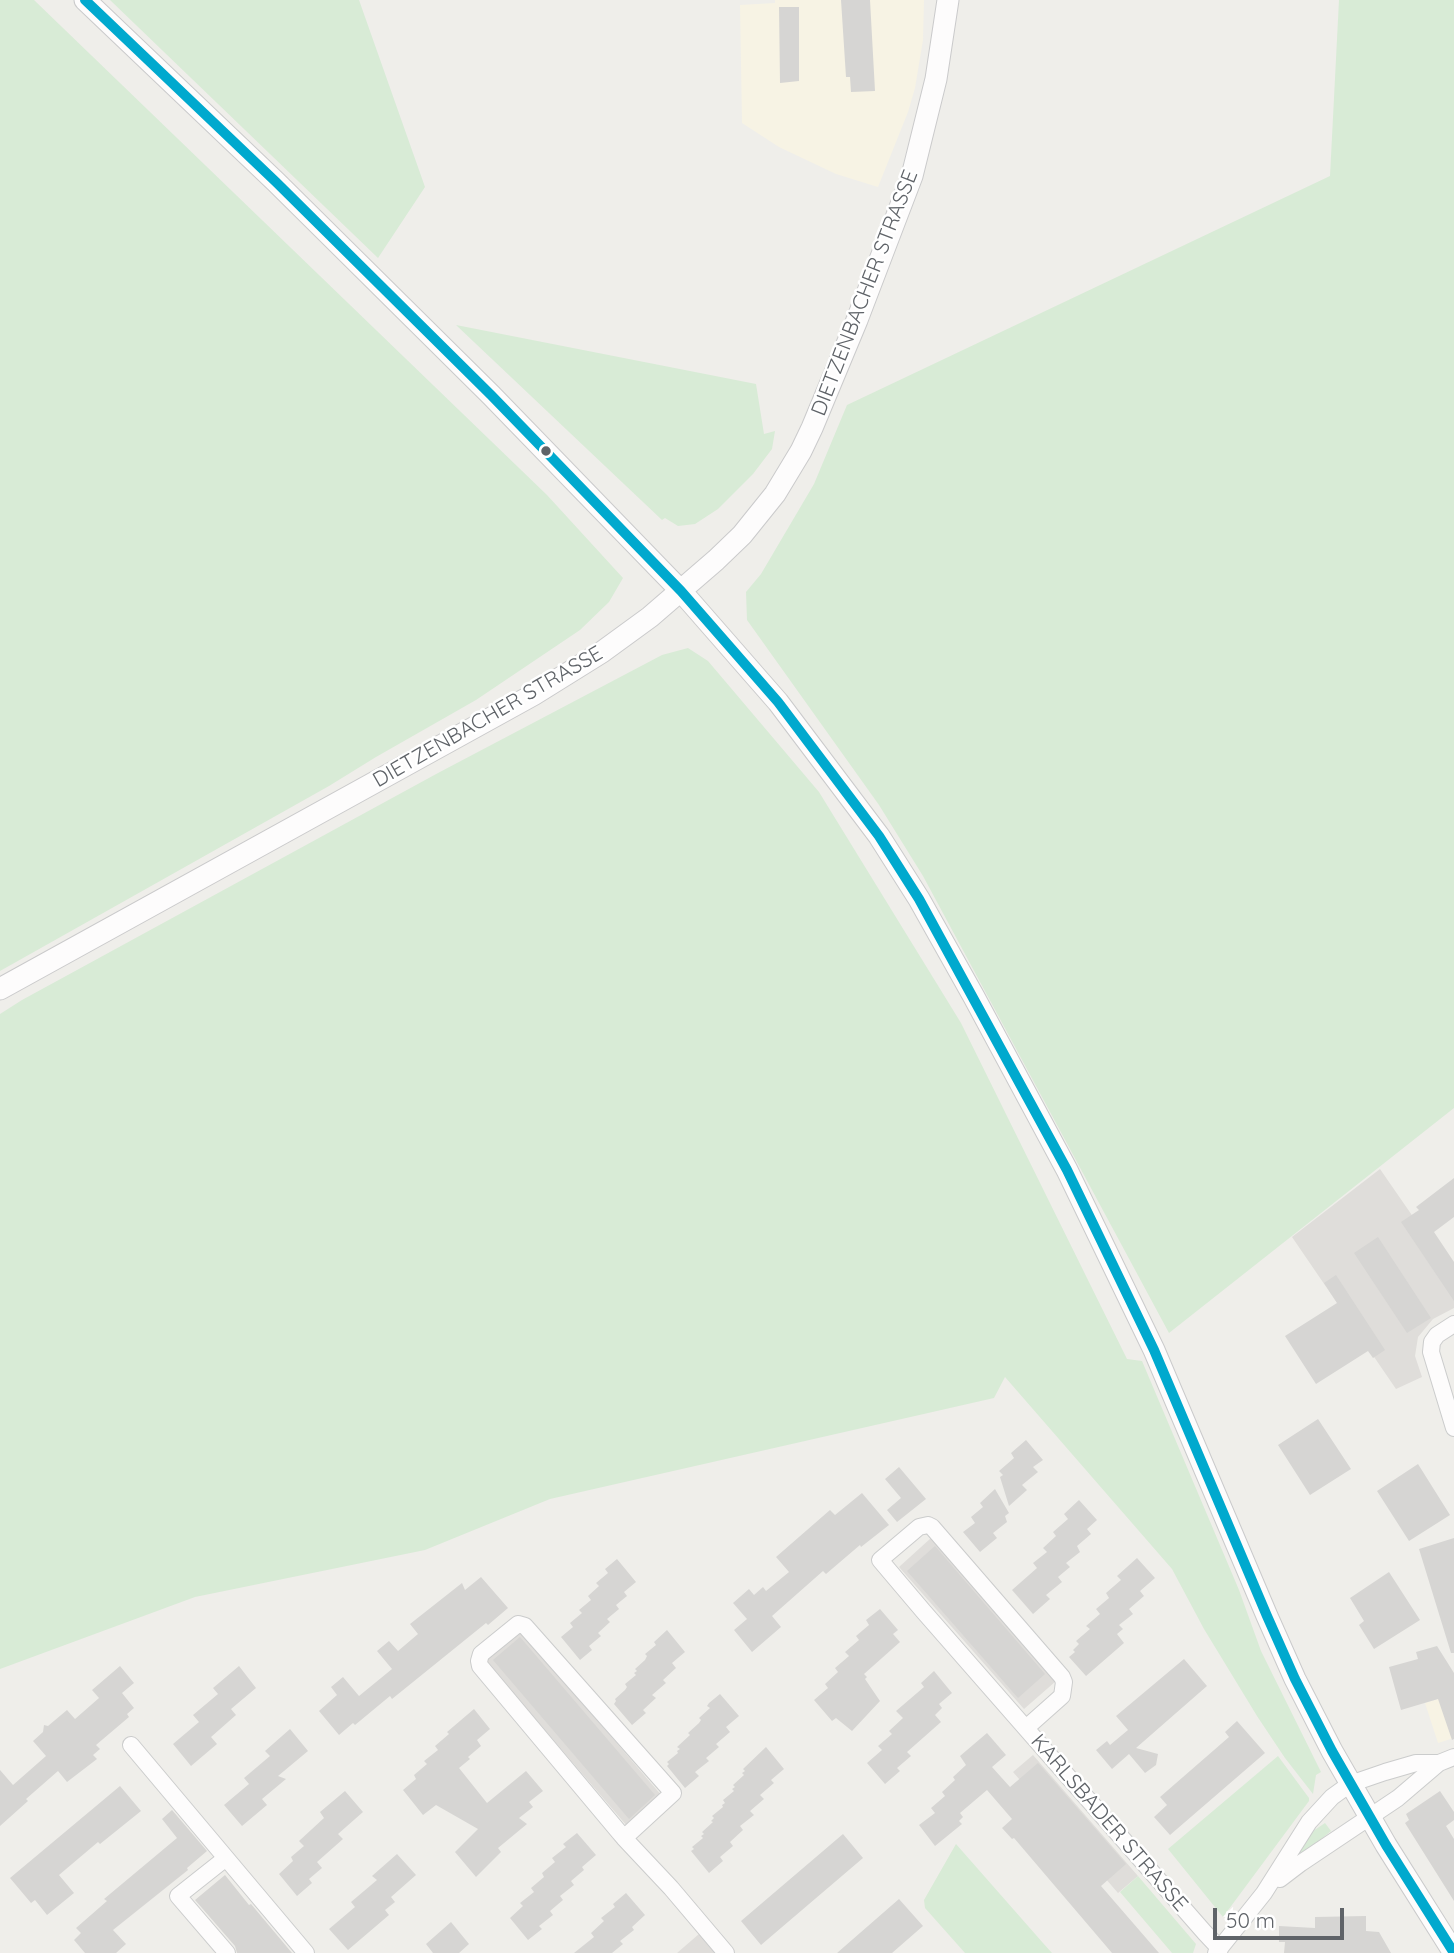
<!DOCTYPE html>
<html>
<head>
<meta charset="utf-8">
<style>
  body { margin:0 }
  #map { position:relative; width:1454px; height:1953px; overflow:hidden; background:#efeeea; font-family:Quicksand,sans-serif }
  canvas { display:block }
  .scale { position:absolute; left:1213px; top:1908px; width:131px; height:32px; box-sizing:border-box; border:4px solid #5f6368; border-top:0; padding-left:9px; font-size:21px; line-height:24px; white-space:nowrap; color:#5f6368; -webkit-text-stroke:5px #fff; paint-order:stroke }
</style>
</head>
<body>
<div id="map">
<canvas width="1454" height="1953"></canvas>
<div class="scale">50 m</div>
</div>
<script>
const ctx = document.querySelector('canvas').getContext('2d');
ctx.lineJoin = 'round';
function fill(path, color) { ctx.fillStyle = color; ctx.fill(path, 'evenodd'); }
const shape = rows => new Path2D(rows.map(r => 'M' + r).join(''));
function trace(path, color, width, dash) { ctx.strokeStyle = color; ctx.lineWidth = width; ctx.lineCap = dash ? 'butt' : 'round'; ctx.setLineDash(dash || []); ctx.stroke(path); }
function write(font, color, halo, rows, align = 'center') {
  ctx.font = font + ' Quicksand,sans-serif'; ctx.lineWidth = 5; ctx.setLineDash([]); ctx.textBaseline = 'middle'; ctx.strokeStyle = halo; ctx.fillStyle = color; for (const [text, x, y, turn = 0] of rows) {
    ctx.save(); ctx.translate(x, y); ctx.rotate((+turn || 0) * Math.PI / 180); ctx.textAlign = isNaN(turn) ? turn : align; if (halo) ctx.strokeText(text, 0, 0); ctx.fillText(text, 0, 0); ctx.restore();
  }
}
fill(shape([
  [775,0,924,0,923,40,915,88,908,112,878,187,836,174,779,147,742,123,740,5,775,3],
  [1454,1694,1454,1738,1438,1743,1425,1703]
]), '#f7f3e4');
fill(shape([
  [1380,1169,1454,1276,1454,1308,1433,1319,1418,1337,1415,1356,1422,1377,1396,1389,1292,1237],
  [931,1538,1056,1681,1024,1709,899,1567],
  [519,1629,662,1796,627,1826,484,1659],
  [1033,1755,1138,1876,1118,1893,1013,1772],
  [699,1934,716,1953,677,1953]
]), '#dfddda');
fill(shape([
  [0,0,34,0,547,495,623,578,609,602,580,630,476,700,376,757,329,786,0,971],
  [110,0,359,0,425,187,378,258],
  [1339,0,1454,0,1454,1108,1169,1333,923,876,879,805,747,620,746,592,761,574,814,484,847,405,1330,176],
  [456,325,756,384,764,434,775,431,772,449,753,474,718,509,695,524,678,526,665,518,662,520],
  [688,648,708,661,819,792,961,1023,1127,1359,1142,1361,1239,1590,1261,1651,1321,1772,1316,1775,1313,1794,1285,1758,1257,1716,1204,1629,1172,1569,1005,1377,994,1398,550,1499,425,1550,195,1597,0,1669,0,1014,22,1000,438,773,662,655],
  [1278,1756,1309,1798,1309,1801,1223,1917,1168,1849],
  [1325,1823,1331,1831,1296,1860,1293,1857,1313,1831],
  [956,1844,1043,1943,1052,1953,965,1953,925,1908,924,1900],
  [1138,1876,1196,1944,1193,1953,1172,1953,1120,1892]
]), '#d8ebd6');
fill(shape([
  [841,0,870,0,875,91,851,92,850,77,846,77],
  [779,7,799,7,799,81,780,83],
  [1454,1178,1454,1217,1434,1232,1454,1262,1454,1301,1401,1222,1419,1210,1416,1207],
  [1378,1237,1431,1318,1407,1333,1354,1253],
  [1336,1275,1385,1350,1373,1358,1368,1351,1316,1384,1285,1336,1337,1303,1324,1283],
  [1318,1419,1351,1469,1310,1495,1278,1445],
  [1026,1440,1043,1460,1033,1467,1038,1472,1022,1485,1027,1490,1009,1506,1000,1477,1003,1475,999,1471,1014,1458,1011,1453],
  [1418,1464,1450,1515,1409,1541,1377,1491],
  [899,1467,926,1499,897,1522,887,1510,901,1498,885,1479],
  [995,1489,1009,1513,1005,1516,1007,1522,993,1533,997,1538,980,1552,963,1532,975,1523,971,1517,983,1507,980,1503],
  [862,1493,889,1525,861,1547,860,1545,826,1574,823,1571,772,1616,781,1627,752,1652,734,1630,747,1619,733,1603,749,1589,754,1595,763,1587,766,1591,789,1572,776,1557,830,1510,835,1515],
  [1079,1500,1097,1520,1087,1529,1091,1534,1077,1546,1080,1552,1066,1563,1070,1567,1058,1577,1062,1582,1046,1595,1050,1599,1033,1614,1012,1590,1037,1568,1033,1563,1047,1552,1043,1548,1056,1536,1053,1532,1068,1519,1064,1514],
  [1454,1538,1454,1653,1451,1653,1419,1549],
  [935,1546,1045,1674,1018,1698,907,1571],
  [1137,1558,1155,1578,1140,1591,1144,1596,1129,1609,1133,1614,1119,1625,1123,1629,1117,1634,1124,1643,1086,1676,1069,1657,1075,1652,1073,1650,1079,1644,1076,1641,1090,1629,1086,1626,1100,1614,1096,1609,1109,1598,1106,1593,1121,1580,1117,1576],
  [617,1559,636,1582,624,1592,627,1596,616,1605,619,1609,607,1619,610,1622,598,1633,601,1636,589,1646,592,1650,580,1660,561,1637,573,1627,570,1623,582,1613,579,1610,591,1600,588,1596,599,1586,596,1583,608,1573,605,1569],
  [1389,1572,1420,1620,1374,1649,1359,1625,1364,1621,1350,1598],
  [481,1577,508,1608,488,1625,486,1623,392,1699,390,1696,355,1725,353,1723,339,1735,319,1711,337,1695,331,1687,343,1677,359,1696,392,1669,377,1651,389,1641,398,1651,418,1634,410,1624,462,1583,465,1590],
  [880,1609,898,1630,893,1634,900,1642,864,1674,867,1677,865,1679,880,1701,852,1731,836,1718,832,1721,814,1700,828,1688,825,1684,838,1672,835,1668,849,1656,845,1652,859,1640,856,1636,869,1625,866,1620],
  [667,1630,685,1652,672,1663,676,1668,663,1680,666,1683,652,1695,656,1698,643,1710,646,1713,632,1725,614,1704,616,1701,615,1699,625,1690,627,1687,625,1684,636,1675,634,1673,637,1671,635,1669,645,1660,647,1656,645,1654,656,1645,654,1642],
  [520,1637,655,1795,629,1819,493,1660],
  [1437,1646,1454,1673,1454,1739,1452,1740,1438,1699,1401,1710,1389,1667,1418,1659,1416,1652],
  [1184,1659,1207,1686,1136,1748,1158,1754,1156,1765,1145,1773,1129,1754,1112,1769,1096,1750,1107,1741,1110,1745,1128,1730,1116,1716],
  [120,1666,134,1683,122,1693,134,1708,127,1714,129,1717,96,1745,100,1749,93,1755,97,1759,67,1782,58,1771,26,1799,28,1801,0,1826,0,1770,13,1785,46,1756,33,1741,43,1732,44,1725,48,1726,67,1710,75,1719,99,1698,92,1690],
  [239,1666,256,1688,231,1709,236,1715,211,1737,217,1744,191,1766,173,1744,199,1722,193,1715,218,1694,213,1688],
  [934,1671,952,1693,939,1704,942,1708,935,1715,941,1722,907,1752,911,1756,897,1768,900,1771,885,1784,867,1763,882,1750,878,1746,892,1734,889,1731,903,1718,896,1711,924,1687,921,1683],
  [720,1694,739,1716,726,1727,730,1732,716,1744,719,1747,706,1758,709,1761,695,1772,699,1776,685,1788,667,1766,669,1764,667,1762,678,1753,677,1751,680,1749,677,1747,690,1735,688,1733,699,1723,701,1720,699,1718,710,1708,707,1706,709,1703],
  [474,1709,490,1729,477,1740,481,1746,468,1757,470,1759,459,1768,487,1803,526,1771,543,1791,529,1802,533,1807,519,1818,527,1824,498,1848,501,1852,476,1877,455,1852,478,1829,436,1805,423,1815,403,1790,416,1779,414,1775,427,1764,424,1761,438,1750,435,1746,449,1734,447,1732],
  [1237,1721,1265,1753,1170,1835,1154,1817,1167,1805,1160,1797,1229,1737,1225,1732],
  [290,1729,308,1751,278,1776,286,1779,262,1799,267,1805,242,1826,224,1805,249,1784,244,1778,270,1756,265,1751],
  [987,1733,1006,1755,992,1767,1010,1787,1038,1763,1126,1864,1101,1886,1159,1953,1112,1953,1014,1838,1012,1839,1002,1828,1012,1819,987,1790,960,1813,963,1817,959,1821,962,1824,935,1846,919,1825,935,1813,931,1808,945,1796,942,1792,955,1780,953,1777,966,1765,960,1756],
  [766,1747,784,1769,771,1780,774,1783,760,1795,764,1799,750,1811,754,1815,740,1826,743,1830,730,1842,733,1846,720,1857,723,1861,709,1873,691,1851,694,1849,692,1847,703,1838,701,1836,704,1834,702,1832,713,1822,711,1821,714,1818,712,1816,723,1807,722,1805,725,1803,723,1800,734,1791,732,1789,735,1787,733,1785,744,1775,742,1773,745,1771,743,1769],
  [120,1786,141,1811,100,1844,98,1842,59,1875,74,1893,47,1915,35,1900,31,1903,10,1878],
  [345,1791,363,1812,338,1834,343,1839,317,1862,322,1868,309,1879,312,1883,297,1896,279,1874,293,1861,291,1857,304,1846,299,1841,324,1818,320,1812],
  [1440,1791,1454,1812,1454,1820,1446,1826,1454,1839,1454,1901,1405,1823,1409,1820,1406,1814],
  [172,1810,207,1851,187,1868,188,1870,113,1930,126,1944,116,1953,85,1953,74,1940,81,1933,76,1928,107,1901,104,1899,177,1838,162,1819],
  [577,1833,596,1855,582,1867,584,1870,571,1881,574,1885,560,1896,563,1900,550,1911,553,1915,539,1926,542,1929,528,1940,510,1918,523,1906,520,1903,534,1892,531,1888,544,1877,542,1873,555,1862,552,1858,566,1847,563,1844],
  [843,1834,863,1858,761,1945,741,1921],
  [397,1854,416,1875,391,1897,395,1902,385,1910,389,1915,348,1950,329,1929,355,1907,351,1902,377,1880,372,1876],
  [225,1875,249,1905,251,1904,292,1953,237,1953,235,1946,195,1900],
  [626,1893,645,1915,632,1927,634,1930,620,1941,623,1944,612,1953,574,1953,594,1937,591,1933,604,1921,601,1918,615,1907,613,1904],
  [899,1899,923,1926,892,1953,837,1953],
  [1366,1916,1366,1931,1379,1932,1391,1953,1284,1953,1285,1942,1279,1942,1279,1926,1315,1928,1315,1917],
  [451,1922,469,1944,459,1953,433,1953,426,1944]
]), '#d6d5d3');
const street = shape([
  [1454,1324,1437,1335,1432,1342,1431,1352,1454,1428],
  [1026,1728,1062,1696,1064,1682,1062,1677,932,1527,928,1525,919,1527,880,1560,924,1612,1205,1933,1220,1949],
  [131,1745,226,1858],
  [624,1838,673,1793,525,1626,518,1624,481,1654,479,1661,480,1666,619,1832,624,1838,671,1888,726,1953],
  [1280,1879,1301,1863,1398,1798,1439,1763],
  [227,1953,178,1896,226,1858,306,1953],
  [1216,1953,1264,1893,1309,1822,1332,1797,1350,1784,1385,1772,1416,1763,1439,1763,1454,1757]
]);
const secondary = shape([
  [85,0,276,182,491,395,681,591,778,702,879,836,919,899,974,997,1067,1170,1154,1350,1267,1616,1295,1679,1332,1751,1386,1845,1454,1953],
  [0,989,533,695,602,652,650,617,716,560,742,535,775,494,801,451,812,428,857,320,912,176,936,79,948,0]
]);
trace(street, '#cbcccc', 18);
trace(secondary, '#cacacb', 23);
trace(street, '#fdfcfc', 16);
trace(secondary, '#fdfcfc', 21);
trace(shape([
  [85,0,276,182,491,395,681,591,778,702,879,836,919,899,1067,1170,1154,1350,1267,1616,1295,1679,1332,1751,1386,1845,1454,1953]
]), '#00a9ce', 10);
for (const [x, y, r, color] of [
  [546,451,6,"#5f6368"]
]) { const dot = new Path2D(); dot.arc(x, y, r, 0, 2 * Math.PI); ctx.fillStyle = color; ctx.fill(dot); trace(dot, '#fff', 2.5); }
write('21px', '#5f6368', '#fff', [
  ["DIETZENBACHER STRASSE",865,293,-69],
  ["DIETZENBACHER STRASSE",488,717,-30],
  ["KARLSBADER STRASSE",1109,1823,49]
]);
</script>
</body>
</html>
